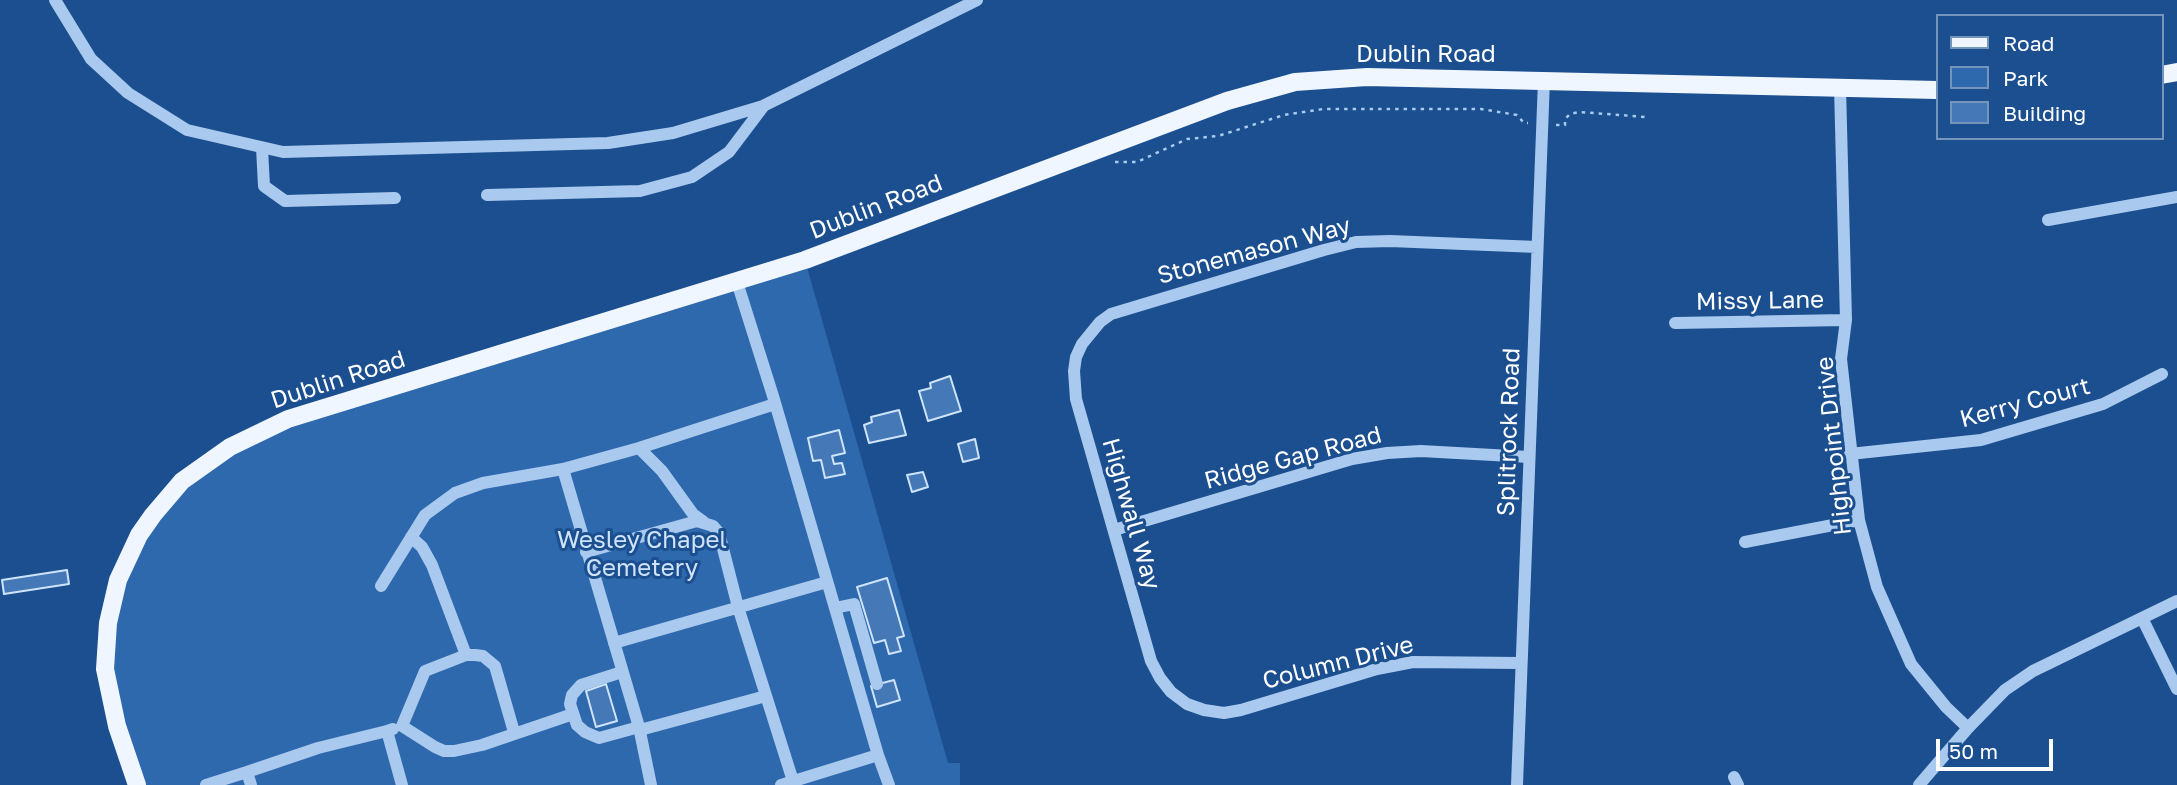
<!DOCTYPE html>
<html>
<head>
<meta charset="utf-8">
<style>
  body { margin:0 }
  #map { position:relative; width:2177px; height:785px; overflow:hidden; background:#1b4f8f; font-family:"Golos Text",sans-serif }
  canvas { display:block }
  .legend { position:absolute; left:1936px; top:14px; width:228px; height:126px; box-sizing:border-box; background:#1b4f8f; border:2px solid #7695bc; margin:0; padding:9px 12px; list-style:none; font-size:21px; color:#fff }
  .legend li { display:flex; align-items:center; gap:14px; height:35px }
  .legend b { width:35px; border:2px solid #7695bc }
  .scale { position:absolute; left:1936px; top:739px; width:117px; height:32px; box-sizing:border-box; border:4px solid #fff; border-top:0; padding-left:9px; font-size:21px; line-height:24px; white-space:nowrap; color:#fff; -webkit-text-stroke:5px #1b4f8f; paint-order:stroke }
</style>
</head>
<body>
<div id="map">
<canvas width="2177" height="785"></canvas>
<ul class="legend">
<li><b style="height:9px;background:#f0f6ff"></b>Road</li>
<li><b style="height:19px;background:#2e69ad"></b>Park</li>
<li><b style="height:19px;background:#4478b7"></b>Building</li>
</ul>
<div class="scale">50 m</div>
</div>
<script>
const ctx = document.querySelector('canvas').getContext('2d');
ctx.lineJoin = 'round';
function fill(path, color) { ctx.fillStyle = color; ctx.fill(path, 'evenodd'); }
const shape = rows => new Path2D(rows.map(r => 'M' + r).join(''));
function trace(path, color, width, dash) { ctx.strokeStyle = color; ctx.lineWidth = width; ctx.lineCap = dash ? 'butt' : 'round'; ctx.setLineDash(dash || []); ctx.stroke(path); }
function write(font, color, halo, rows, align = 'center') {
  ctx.font = font + ' "Golos Text",sans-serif'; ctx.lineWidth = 6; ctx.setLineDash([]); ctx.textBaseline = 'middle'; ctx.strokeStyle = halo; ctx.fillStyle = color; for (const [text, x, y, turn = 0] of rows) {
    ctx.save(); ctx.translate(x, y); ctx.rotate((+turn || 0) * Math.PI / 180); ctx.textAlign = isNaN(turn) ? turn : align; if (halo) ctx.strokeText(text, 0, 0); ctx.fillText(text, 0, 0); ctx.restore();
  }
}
fill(shape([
  [805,260,948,763,960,763,960,785,137,785,117,726,108,623,139,535,230,447]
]), '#2e69ad');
const building = shape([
  [950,376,961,411,928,421,919,391,931,388,930,383,950,376],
  [899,410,906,435,869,443,864,425,872,422,871,417,899,410],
  [839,430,845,453,832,456,834,464,842,463,845,474,825,478,821,460,813,461,808,438,839,430],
  [975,439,979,458,963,462,958,444,975,439],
  [923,472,928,487,912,492,907,475,923,472],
  [67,570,69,584,4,594,2,580,67,570],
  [887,578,904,636,897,638,901,651,889,654,885,640,874,643,857,587,887,578],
  [894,680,900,700,877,707,871,686,894,680],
  [606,684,617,721,596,727,586,691,606,684]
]);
fill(building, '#4478b7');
trace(building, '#cfe3fa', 2);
trace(shape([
  [1556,125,1565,125,1565,119,1570,114,1579,112,1646,117],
  [1115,162,1137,162,1187,139,1218,136,1284,115,1323,109,1481,109,1517,115,1524,123,1528,123]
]), '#a9c9ee', 2.5, [3.5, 5]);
trace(shape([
  [55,0,91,59,128,93,187,130,283,152,608,143,673,133,763,106,977,0],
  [1840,87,1846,320,1841,359,1859,520,1877,587,1911,664,1946,707,1968,728],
  [262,148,264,186,285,201,395,198],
  [487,195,640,191,692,177,729,152,763,107],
  [2048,220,2177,197],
  [737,282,773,396,878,755,781,785],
  [1675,323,1846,320],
  [639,448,662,471,693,514,704,522],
  [1850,454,1981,440,2103,404,2162,374],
  [1114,530,1352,459,1387,453,1421,451,1529,457],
  [411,537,422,547,432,565,466,655],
  [1745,542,1859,520],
  [586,552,697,521,713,526,719,533,738,607,793,781],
  [381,586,425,515,455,493,483,483,563,469],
  [835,608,854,604,877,684],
  [2142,618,2177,689],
  [614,643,827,582],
  [1521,663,1413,662,1377,669,1241,710,1224,713,1204,710,1187,704,1171,692,1160,678,1151,661,1076,399,1074,371,1076,357,1082,344,1100,322,1111,314,1324,250,1356,242,1390,241,1537,247],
  [622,672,581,685,572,695,570,704,577,725,585,732,599,738,639,727],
  [393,729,387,731,402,785],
  [640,730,766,696],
  [514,732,495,666,483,656,475,655,466,655,425,671,402,726,435,747,444,751,454,751,482,745,573,714],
  [878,755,889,785],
  [1734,777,1738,785],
  [206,785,247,772],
  [251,785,247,772,318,748,387,731],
  [651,785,639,727,563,469,639,448,775,404],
  [1517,785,1544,80],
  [1919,785,1968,728,2005,690,2033,671,2177,601]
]), '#a9c9ee', 12);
trace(shape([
  [2161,75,2177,72],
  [137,785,117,726,105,669,108,623,118,580,139,535,153,515,182,481,230,447,288,419,805,260,1227,101,1295,82,1367,77,1937,90]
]), '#f0f6ff', 18);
write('24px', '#fff', '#1b4f8f', [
  ["Dublin Road",1426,54],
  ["Dublin Road",876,207,-21],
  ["Stonemason Way",1254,251,-15],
  ["Missy Lane",1760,301,-1],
  ["Dublin Road",338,380,-18],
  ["Kerry Court",2025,403,-15],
  ["Splitrock Road",1509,432,-88],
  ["Highpoint Drive",1834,446,-96],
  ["Ridge Gap Road",1293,458,-15],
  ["Highwall Way",1131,514,74],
  ["Column Drive",1338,663,-14]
]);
write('24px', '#cfe3fa', '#1b4f8f', [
  ["Wesley Chapel",642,540],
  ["Cemetery",642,568]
]);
</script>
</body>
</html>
